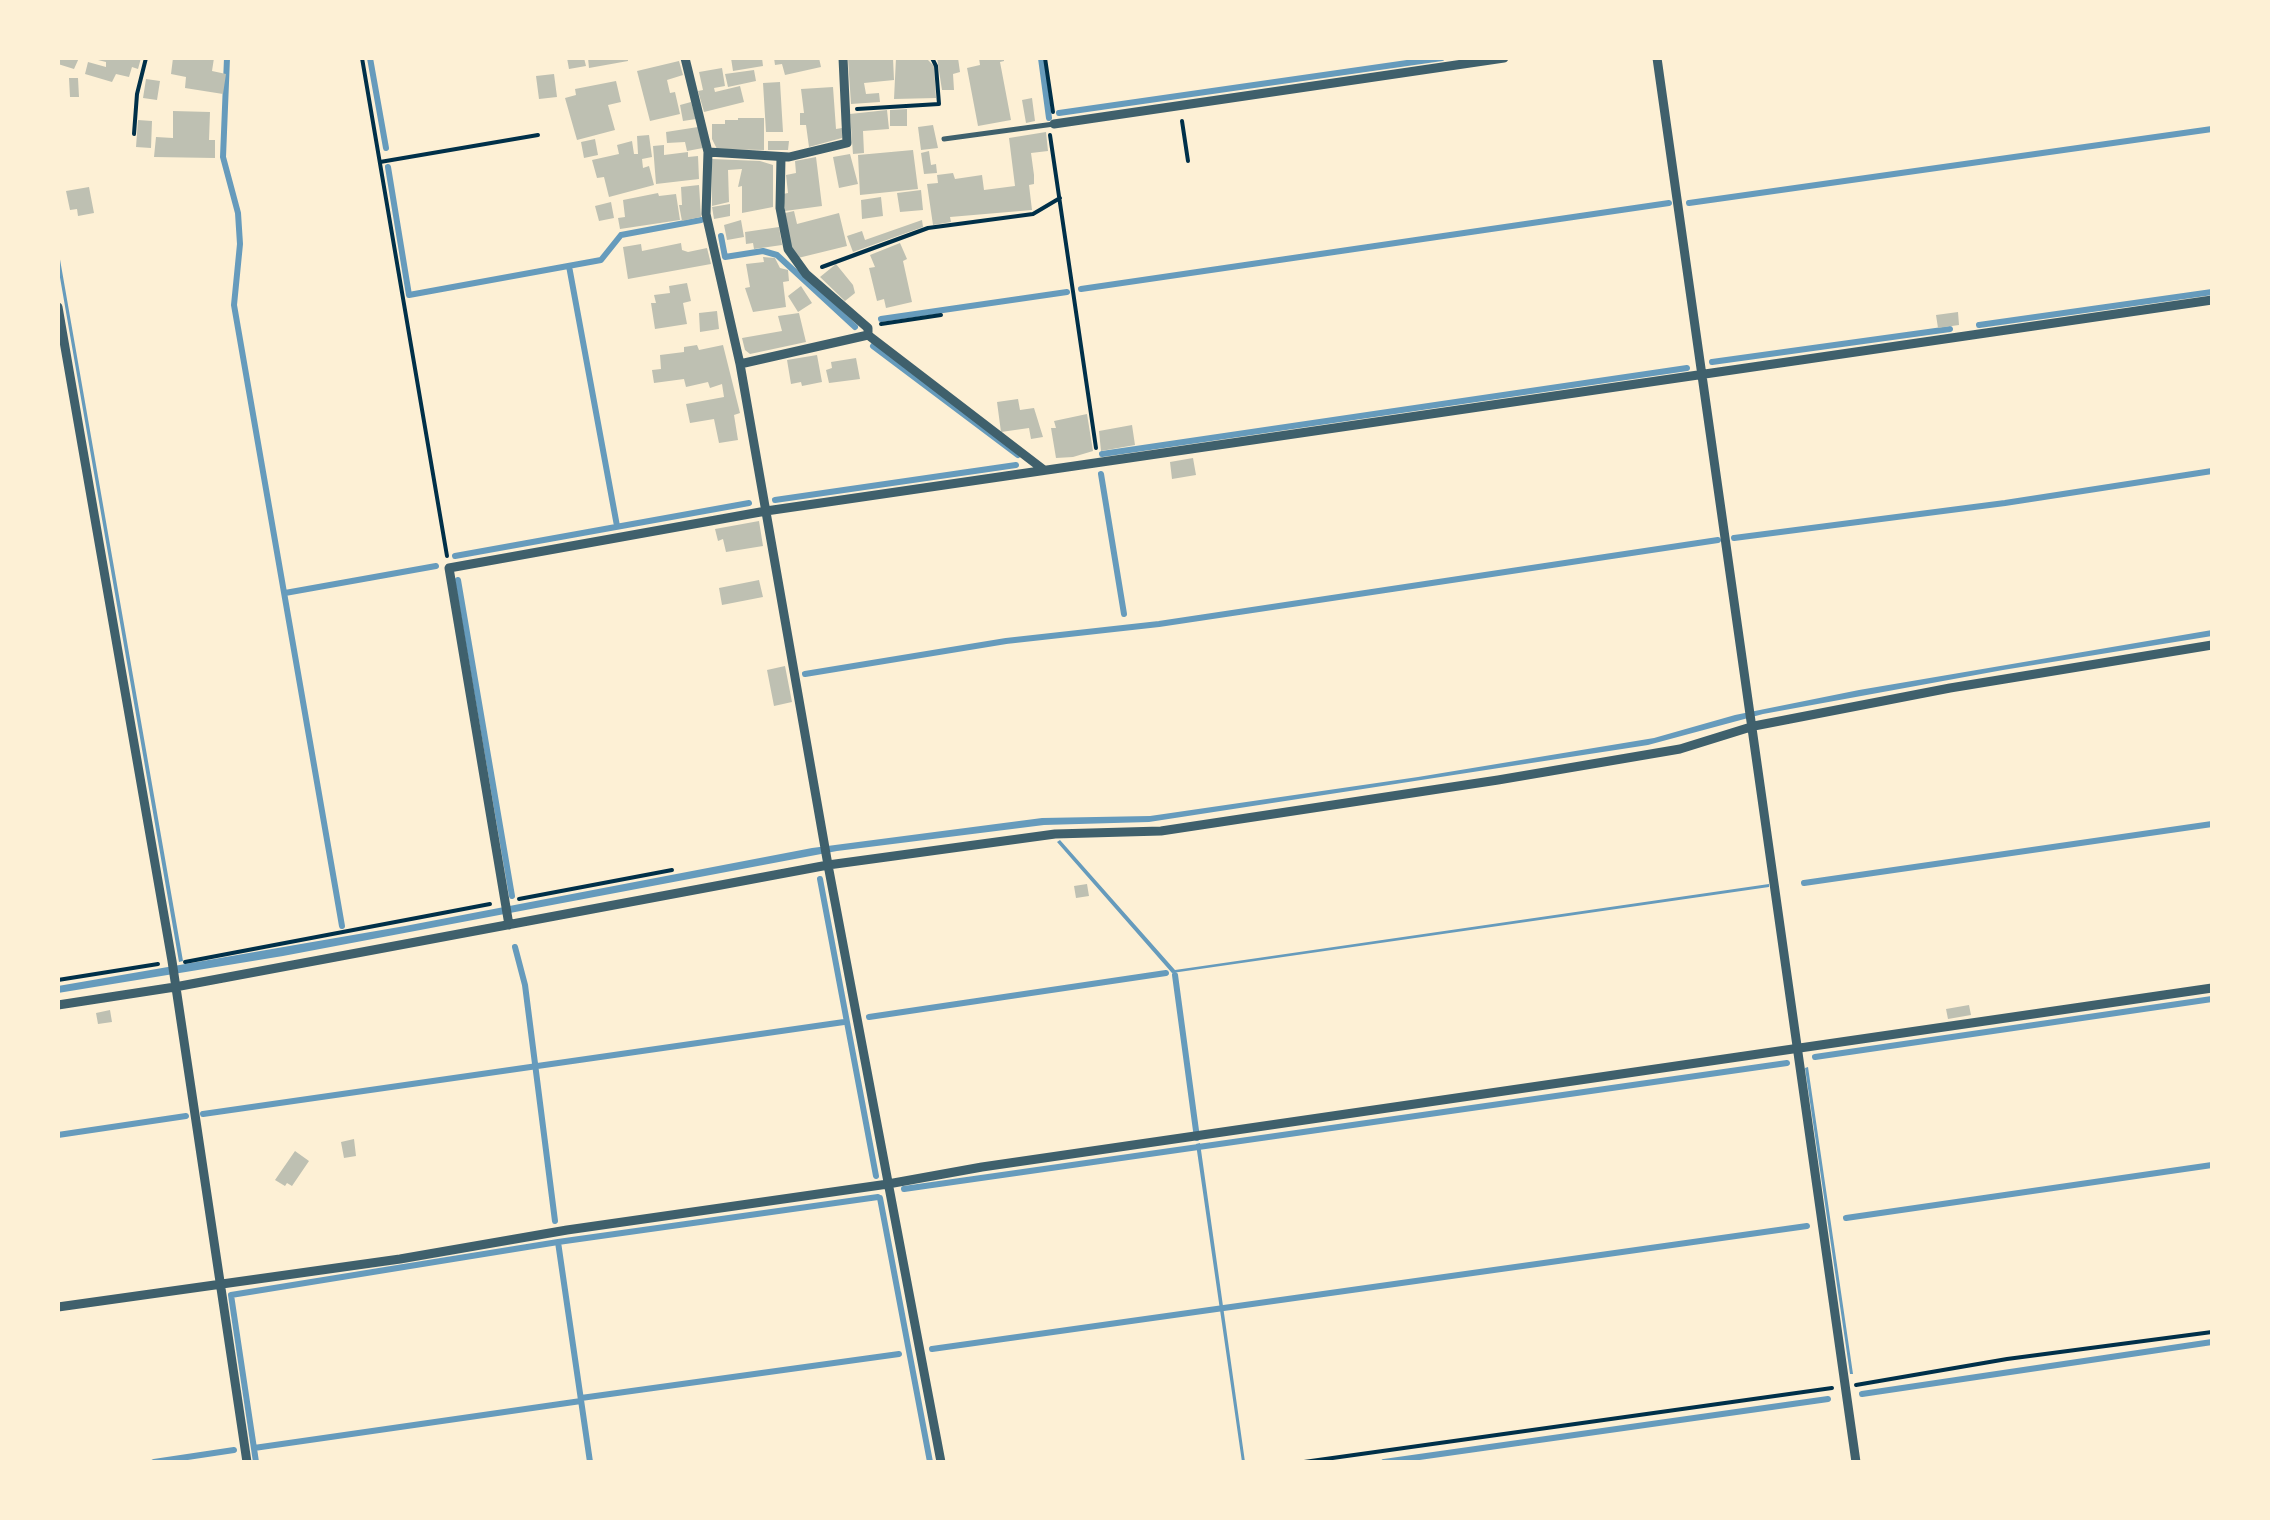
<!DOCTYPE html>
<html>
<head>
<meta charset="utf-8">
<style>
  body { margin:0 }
  #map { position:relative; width:2270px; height:1520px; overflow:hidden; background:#fdf0d5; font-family:"IBM Plex Sans",sans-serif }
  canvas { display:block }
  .frame { position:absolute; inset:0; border:60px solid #fdf0d5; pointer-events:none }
</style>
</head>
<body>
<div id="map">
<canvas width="2270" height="1520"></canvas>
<div class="frame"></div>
</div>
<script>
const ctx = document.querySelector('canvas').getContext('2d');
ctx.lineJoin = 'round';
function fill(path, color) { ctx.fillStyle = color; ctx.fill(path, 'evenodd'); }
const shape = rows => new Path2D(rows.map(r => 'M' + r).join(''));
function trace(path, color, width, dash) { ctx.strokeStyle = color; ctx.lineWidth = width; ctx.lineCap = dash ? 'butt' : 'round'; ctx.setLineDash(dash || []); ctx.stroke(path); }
fill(shape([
  [58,248,183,961,179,962,58,266],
  [2212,630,2212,636,2003,670,1763,714,1648,745,1149,822,1044,825,837,851,283,956,58,993,58,986,405,926,812,848,1042,818,1150,816,1418,777,1654,738,1735,715,1859,690],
  [1060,840,1175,970,1769,884,1769,887,1172,973,1057,842],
  [1808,1067,1853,1374,1850,1374,1805,1068],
  [1200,1143,1245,1462,1242,1462,1196,1144]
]), '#669bbc');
trace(shape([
  [227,58,223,157,238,213,240,244,234,305,342,926],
  [370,58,386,148],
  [1041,58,1049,118],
  [1059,113,1442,58],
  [388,167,409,295,601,260,621,235,701,220],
  [1689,203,2212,129],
  [721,236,725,257,763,251,777,255,855,327],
  [569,266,617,526],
  [1081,289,1669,203],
  [881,319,1067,292],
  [1979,325,2212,292],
  [873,346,1018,455],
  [1712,362,1950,329],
  [1102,454,1687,368],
  [1101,474,1124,614],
  [775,500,1016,465],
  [1734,538,2005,503,2212,471],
  [455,556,749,503],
  [458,580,512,896],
  [285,593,436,566],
  [805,674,1006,641,1159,624,1718,540],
  [820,879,876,1176],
  [1804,883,2212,824],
  [515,947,525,985,555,1221],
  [1175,975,1197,1138],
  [869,1017,1166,973],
  [1815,1057,2212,999],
  [203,1114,844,1022],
  [58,1135,186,1116],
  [904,1189,1787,1063],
  [880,1198,930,1462],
  [1846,1218,2212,1165],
  [558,1242,590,1462],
  [932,1349,1807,1226],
  [1862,1394,2212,1342],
  [581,1398,899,1354],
  [254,1448,581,1401],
  [154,1462,234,1450],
  [256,1462,231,1295,558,1242,878,1197],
  [1384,1462,1828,1399]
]), '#669bbc', 6);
fill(shape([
  [58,58,79,58,74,69,58,64],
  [90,58,141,58,138,69,132,67,129,77,116,74,112,82,85,74,88,62,106,67,106,62],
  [173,58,214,58,212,71,226,74,223,94,185,88,186,77,171,74],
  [567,58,584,58,586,66,569,69],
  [588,58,628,58,628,61,589,68],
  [731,58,762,58,763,66,733,71],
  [774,58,819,58,821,67,785,75,782,64,775,65],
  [893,58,894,80,864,83,866,94,879,93,880,102,851,104,848,59],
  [896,58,926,58,934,66,936,98,894,99],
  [937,58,958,58,960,72,953,74,954,90,942,90],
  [979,58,1004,58,1004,61,1000,62,1011,120,978,126,967,68,980,65],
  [679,61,683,75,667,80,670,93,675,92,680,114,650,121,637,71],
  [722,68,725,86,714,88,715,92,740,86,744,102,704,112,698,91,703,90,699,72],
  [754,70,756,81,728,87,725,74],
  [554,74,557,97,539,99,536,76],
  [69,78,78,78,79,97,70,97],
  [146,79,160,81,157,100,143,98],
  [616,81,621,102,608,105,615,130,577,140,565,98,576,95,575,89],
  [780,82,783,132,766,132,763,83],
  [833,87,836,129,842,128,842,138,809,147,806,125,800,125,800,113,804,113,801,89],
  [1032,98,1035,121,1026,123,1022,100],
  [691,102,696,119,683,121,680,105],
  [907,109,907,126,890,126,890,110],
  [887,110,889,129,863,131,864,153,853,154,850,114],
  [173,111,210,112,209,140,215,140,215,158,154,157,156,137,173,138],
  [738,118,764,118,764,150,717,149,712,139,712,124,725,124,725,120,738,120],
  [138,120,152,121,151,148,136,147],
  [933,125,938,148,921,150,918,127],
  [698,127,703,148,687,151,685,142,667,143,666,132],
  [1046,132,1048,151,1031,153,1034,175,1034,184,1029,185,1032,210,950,217,951,222,933,225,927,184,938,183,937,175,953,173,955,179,982,175,984,190,1015,186,1009,138],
  [649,135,652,157,642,159,643,168,649,166,654,185,609,197,604,177,597,178,592,160,619,154,617,145,632,141,634,154,638,154,637,136],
  [595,139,598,155,584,158,581,142],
  [768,141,789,141,788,150,768,150],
  [664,145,664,155,688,152,688,157,698,156,699,179,656,184,653,146],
  [913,150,918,189,860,195,858,155],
  [929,151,931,165,936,164,937,173,924,174,921,153],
  [850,154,858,184,839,188,833,157],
  [816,157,822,206,785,211,783,194,788,193,786,175,796,173,795,161],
  [712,159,760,161,773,165,773,207,742,213,742,186,738,187,742,169,728,170,729,202,712,206],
  [699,185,701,217,682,221,679,205,682,205,681,187],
  [89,187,94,213,78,216,77,209,70,210,66,191],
  [921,190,923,210,900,212,897,193],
  [658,193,659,196,676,194,680,220,620,229,618,218,625,217,623,200],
  [881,197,883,216,862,219,861,200],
  [611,202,614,218,599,221,595,206],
  [730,204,730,216,714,219,712,207],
  [794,211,797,224,839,213,847,246,798,258,790,246,785,213],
  [741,220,744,237,727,240,724,225],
  [922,220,923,227,853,252,847,236,862,231,865,240],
  [779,227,782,245,754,249,753,243,746,244,745,232],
  [681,243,682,250,688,252,707,248,711,264,628,279,623,247,641,244,642,251],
  [900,243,907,259,903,261,912,302,886,308,884,299,877,301,869,268,875,267,870,255],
  [763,257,775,258,780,268,788,270,789,281,783,282,786,307,753,312,745,288,750,287,746,264,764,262],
  [836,264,853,285,855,293,845,301,820,277],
  [687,283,691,301,683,303,687,324,655,329,651,303,656,303,654,295,670,293,669,286],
  [801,286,812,303,798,312,788,296],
  [717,311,719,329,700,332,699,313],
  [1958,312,1959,325,1938,328,1936,315],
  [799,313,806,342,750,354,745,350,742,338,782,331,778,316],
  [697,345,699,350,723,345,740,413,734,415,738,440,719,443,714,419,690,423,686,404,724,397,722,384,710,388,708,382,686,387,684,379,654,383,652,370,661,369,660,355,684,352,684,347],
  [817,355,822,382,802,386,801,382,791,384,787,360],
  [856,358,860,379,829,383,826,370,832,368,831,362],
  [1018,399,1020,410,1034,408,1043,437,1031,439,1029,428,1001,432,997,402],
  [1087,414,1093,451,1073,457,1056,458,1051,428,1056,428,1054,421],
  [1132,425,1135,445,1101,451,1099,431],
  [1193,458,1196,475,1172,479,1170,462],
  [759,521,763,546,726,552,723,539,718,541,715,529],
  [759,580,763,597,722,605,719,588],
  [785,666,792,702,774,706,767,670],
  [1087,884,1089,896,1076,898,1074,886],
  [1969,1005,1971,1015,1948,1019,1946,1009],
  [110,1010,112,1022,98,1024,96,1013],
  [354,1139,356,1156,344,1158,341,1142],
  [295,1151,309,1161,292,1186,287,1183,285,1186,275,1180]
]), '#bec0b2');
trace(shape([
  [362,58,447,556],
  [1045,58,1053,112],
  [857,109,939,104,936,66,932,58],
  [1182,121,1188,161],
  [134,134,137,94,146,58],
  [1050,135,1096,448],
  [380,162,538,135],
  [822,267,928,228,1033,214,1060,198],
  [881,324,941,315],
  [519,899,672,870],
  [185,962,490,904],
  [58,980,158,964],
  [1856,1385,2007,1359,2212,1332],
  [1304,1462,1832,1388]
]), '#003049', 4);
trace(shape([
  [944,139,1054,124]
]), '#3f606c', 5);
trace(shape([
  [685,58,708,152,706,214,740,364,828,865,1055,834,1161,831,1498,780,1680,749,1754,726,1950,688,2212,645],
  [1657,58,1856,1462],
  [1054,124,1504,58],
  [708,152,789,157,847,143,843,58],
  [58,307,172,961,247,1462],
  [868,335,1044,470],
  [740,364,868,335,868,328,806,274,788,249,780,208,781,157],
  [509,925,449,568,766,511,2212,300],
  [58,1005,175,987,828,865,941,1462],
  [58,1307,400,1259,567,1230,888,1184,982,1167,2212,988]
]), '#3f606c', 9);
</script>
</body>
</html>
